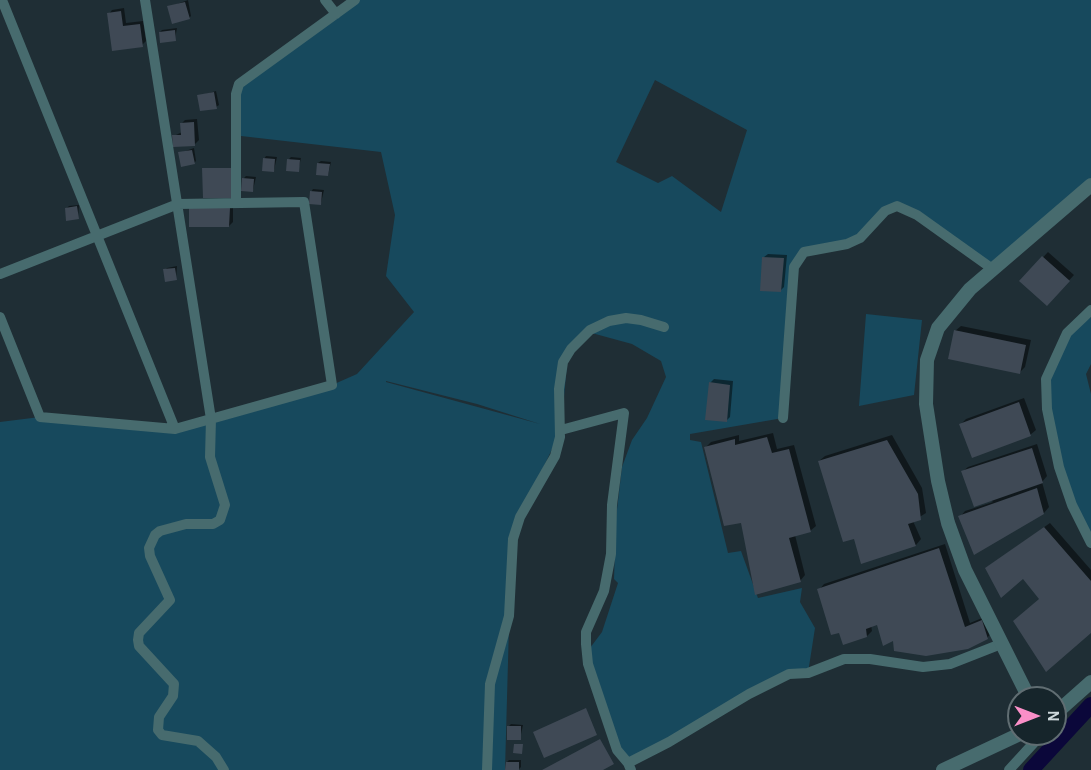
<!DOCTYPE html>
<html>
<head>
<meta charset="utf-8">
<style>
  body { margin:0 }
  #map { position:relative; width:1091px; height:770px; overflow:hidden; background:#1f2e35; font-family:"Alegreya Sans",sans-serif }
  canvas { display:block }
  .north { position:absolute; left:1007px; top:686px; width:60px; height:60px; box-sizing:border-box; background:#16252b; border:2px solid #606d72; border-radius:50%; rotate:90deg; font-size:16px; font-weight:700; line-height:24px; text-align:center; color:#ced8dc }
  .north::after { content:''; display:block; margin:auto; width:21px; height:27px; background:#fa8fc8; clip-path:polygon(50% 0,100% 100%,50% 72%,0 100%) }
</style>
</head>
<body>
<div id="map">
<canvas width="1091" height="770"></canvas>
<div class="north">N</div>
</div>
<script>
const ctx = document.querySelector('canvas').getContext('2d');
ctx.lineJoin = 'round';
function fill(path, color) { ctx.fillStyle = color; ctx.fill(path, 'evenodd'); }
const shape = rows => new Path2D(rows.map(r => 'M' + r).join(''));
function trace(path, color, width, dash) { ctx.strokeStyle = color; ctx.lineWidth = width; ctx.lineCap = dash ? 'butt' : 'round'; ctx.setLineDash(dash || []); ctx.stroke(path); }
fill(shape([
  [355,0,1091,0,1091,178,992,265,897,206,847,244,799,258,783,418,690,434,690,440,701,442,728,553,741,551,758,598,802,588,800,602,815,628,808,673,761,688,628,763,615,743,587,652,602,632,618,583,614,579,616,518,622,467,632,440,647,418,666,377,661,361,632,344,588,332,568,353,561,430,520,517,510,590,505,770,0,770,0,422,40,417,108,423,193,424,332,385,357,374,414,312,386,276,395,215,381,152,241,136,239,84],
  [655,80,747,130,721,212,672,176,658,183,616,162],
  [386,381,477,404,540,424,386,382],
  [866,314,922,320,914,395,859,406],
  [1091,317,1091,364,1086,374,1091,394,1091,540,1061,473,1049,425,1050,381,1067,333]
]), '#17495d');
fill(shape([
  [188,0,191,16,189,18,169,7],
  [124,8,126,23,143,21,146,41,142,45,109,14,112,10],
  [177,28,175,39,160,32,162,30],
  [216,91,219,105,216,107,199,96],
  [197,119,199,140,195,144,174,136,182,132,182,123,185,120],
  [194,148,196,161,194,163,180,153],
  [266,156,277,157,274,170,264,159],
  [291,157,301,158,298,171,289,159],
  [321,161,331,162,328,175,318,163],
  [246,176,256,177,253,190,243,179],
  [313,189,324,190,321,203,311,192],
  [79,205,78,218,66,209,69,206],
  [233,205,233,222,229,226,190,225],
  [1048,252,1074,275,1052,299,1021,281],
  [768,254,787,255,784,287,780,291,764,257],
  [177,266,176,279,165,270,167,268],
  [961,326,1031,340,1025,367,1020,372,955,331],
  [714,379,733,381,730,417,726,421,710,383],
  [1024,398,1036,430,1030,435,961,424,966,419],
  [773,433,777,449,794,445,816,526,810,531,795,535,805,575,800,581,742,521,706,447,711,442,739,435,739,441],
  [892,435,922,488,926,513,913,521,921,539,916,545,862,562,855,537,819,461,825,456],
  [1037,444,1047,476,1042,482,1049,507,1044,513,960,517,965,511,993,502,962,472,968,467],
  [1050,523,1091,570,1091,631,1041,599,1023,577,986,568],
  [945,544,970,623,987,616,992,632,987,638,878,623,871,625,872,631,867,636,819,590,824,584],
  [511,724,523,725,520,739,509,726],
  [509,760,521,760,521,767,518,770,507,762]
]), '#0007');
trace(shape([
  [1031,770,1091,705]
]), '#0b073a', 16);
fill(shape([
  [185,2,190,19,172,24,167,6],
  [121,11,123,26,140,24,143,47,112,51,107,13],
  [175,30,176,41,160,43,159,32],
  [214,92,217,109,200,111,197,95],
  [194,122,195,146,173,147,172,135,181,135,180,123],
  [192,150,195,164,181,167,178,152],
  [263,158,275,159,274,172,262,171],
  [287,159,300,160,299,172,286,171],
  [317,163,330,164,328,176,316,175],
  [202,168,231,168,231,198,203,198],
  [242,178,254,179,253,192,241,191],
  [310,191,322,192,321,205,309,204],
  [77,206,79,219,66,221,65,208],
  [189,208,230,208,229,227,189,227],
  [1042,256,1070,281,1047,306,1019,281],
  [762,257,784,258,781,292,760,291],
  [175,268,177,280,165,282,163,269],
  [954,330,1026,345,1020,374,948,359],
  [709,382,730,385,727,422,705,420],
  [1019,402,1031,436,972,458,959,424],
  [767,437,772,453,789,449,811,532,789,538,801,582,755,595,741,523,724,526,704,447,735,439,735,445],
  [887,440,918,494,921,520,908,524,916,546,861,564,854,539,843,542,818,461],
  [1032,448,1043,483,974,507,961,471],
  [1037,488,1044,514,974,555,958,516],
  [1044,527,1091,581,1091,633,1046,672,1013,621,1039,599,1023,579,1001,598,985,568],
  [939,548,965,627,982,620,988,639,968,649,926,656,894,651,893,641,883,646,877,625,866,629,867,637,843,645,839,633,831,635,817,589],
  [586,708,597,735,544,758,533,732],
  [507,726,521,726,521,740,507,740],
  [600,739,614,764,603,770,542,770],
  [514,744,523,744,522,754,513,753],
  [506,762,519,762,519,770,505,770]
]), '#3f4955');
trace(shape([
  [2,0,175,429],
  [145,0,211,419,210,457,225,505,220,520,213,524,186,524,160,531,155,535,149,548,150,556,170,600,139,633,138,640,139,646,174,684,173,696,159,717,158,730,162,735,198,741,216,757,224,770],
  [325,0,336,14],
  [236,202,236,94,239,84,355,0],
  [0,274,178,204,304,202,332,385,175,429,40,417,0,317],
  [1091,310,1067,333,1046,379,1047,409,1059,467,1072,505,1091,543],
  [783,418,794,267,804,252,847,244,860,238,885,211,897,206,917,215,994,270],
  [561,430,624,413,612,505,611,554,604,591,586,632,586,644,588,664,617,750,628,763,631,770],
  [628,763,669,742,749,694,789,674,808,673,844,659,870,659,923,667,950,664,1001,644],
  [487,770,490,684,509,616,513,539,520,517,555,456,560,437,559,389,563,362,571,349,590,330,609,321,626,318,641,320,664,327],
  [1009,770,1042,734]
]), '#476b6e', 10);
trace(shape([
  [1029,698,965,570,948,523,938,481,926,404,927,360,938,328,970,289,1091,185],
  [1055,714,1091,682],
  [943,770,1020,734]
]), '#476b6e', 14);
</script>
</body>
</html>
